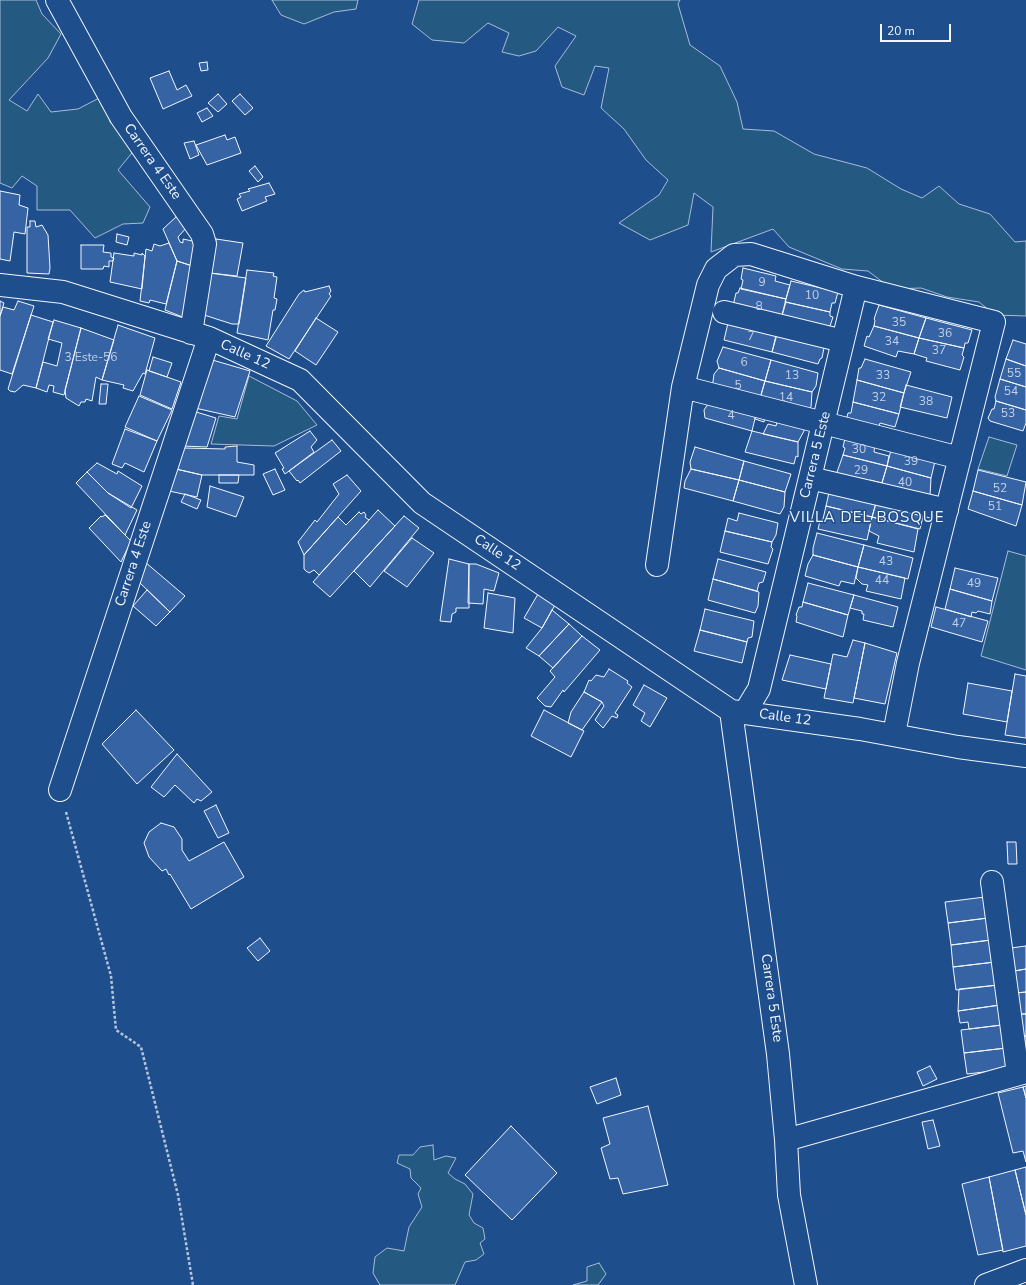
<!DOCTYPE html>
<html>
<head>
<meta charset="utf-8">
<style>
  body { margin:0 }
  #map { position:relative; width:1026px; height:1285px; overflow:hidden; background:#1f4e8c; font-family:"Nunito Sans",sans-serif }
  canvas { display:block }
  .scale { position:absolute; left:880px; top:24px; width:71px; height:18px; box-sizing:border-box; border:2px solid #f2f6ff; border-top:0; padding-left:5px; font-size:12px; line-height:14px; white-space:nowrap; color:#f2f6ff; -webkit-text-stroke:3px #1f4e8c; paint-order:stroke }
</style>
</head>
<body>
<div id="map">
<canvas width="1026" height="1285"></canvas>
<div class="scale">20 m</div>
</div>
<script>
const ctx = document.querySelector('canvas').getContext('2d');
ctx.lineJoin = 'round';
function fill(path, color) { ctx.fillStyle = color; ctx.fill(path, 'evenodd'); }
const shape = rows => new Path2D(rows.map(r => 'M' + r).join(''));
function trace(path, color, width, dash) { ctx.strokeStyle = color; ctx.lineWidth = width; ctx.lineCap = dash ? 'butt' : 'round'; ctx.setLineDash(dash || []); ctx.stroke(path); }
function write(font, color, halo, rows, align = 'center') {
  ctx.font = font + ' "Nunito Sans",sans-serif'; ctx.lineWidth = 3; ctx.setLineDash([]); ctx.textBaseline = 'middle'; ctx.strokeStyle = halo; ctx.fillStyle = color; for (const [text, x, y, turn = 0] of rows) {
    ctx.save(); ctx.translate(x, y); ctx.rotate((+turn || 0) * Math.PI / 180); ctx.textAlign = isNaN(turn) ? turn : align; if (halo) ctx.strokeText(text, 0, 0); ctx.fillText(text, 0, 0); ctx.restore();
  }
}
const green = shape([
  [0,0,36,0,42,14,61,34,48,58,9,100,27,111,38,94,51,112,78,109,105,95,110,122,136,148,118,170,150,207,143,223,123,224,95,238,70,210,37,210,37,186,22,176,12,188,0,183,0,0],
  [272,0,358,0,356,9,334,12,304,24,281,15,272,0],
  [419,0,680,0,678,4,690,45,720,66,737,102,743,129,774,131,814,154,867,168,901,189,922,198,939,186,959,204,990,214,1015,242,1026,241,1026,316,995,315,979,302,947,297,921,288,892,289,868,271,842,269,789,247,773,229,711,252,713,207,694,193,688,225,650,240,619,223,659,195,668,180,646,160,624,129,601,108,609,68,595,66,584,95,562,87,555,66,576,36,558,27,536,51,519,56,502,52,509,33,488,23,464,43,432,40,412,24,419,0],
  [249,376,297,401,317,425,274,446,211,444,219,416,237,419,249,376],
  [989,437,1017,445,1007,476,978,469,989,437],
  [1008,551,1026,556,1026,670,981,656,1008,551],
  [433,1145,434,1160,446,1156,456,1158,448,1173,455,1179,465,1184,473,1194,469,1215,474,1223,483,1228,485,1239,480,1243,484,1254,476,1260,465,1262,455,1285,380,1285,373,1273,375,1257,387,1248,404,1251,409,1227,422,1207,418,1194,421,1188,411,1178,410,1169,397,1163,399,1155,413,1155,420,1147,433,1145],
  [599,1263,606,1274,598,1285,573,1285,587,1281,587,1267,599,1263]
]);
fill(green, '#245a82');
trace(green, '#a8bbd7', 1);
const building = shape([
  [207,62,208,70,201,71,199,63,207,62],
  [169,71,177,90,186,85,192,96,163,109,150,78,169,71],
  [218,94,227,104,218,112,208,103,218,94],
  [240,94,253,108,245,115,232,101,240,94],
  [207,108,213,116,202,122,197,113,207,108],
  [225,135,227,140,235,137,241,153,207,165,196,145,225,135],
  [194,141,199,155,190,159,184,143,194,141],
  [255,166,263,177,258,182,249,171,255,166],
  [269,183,275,194,265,197,267,201,242,211,237,199,241,197,239,194,250,191,248,189,269,183],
  [0,191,20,195,19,205,28,208,25,234,14,232,10,261,0,259,0,191],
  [176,217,187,227,178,237,180,242,183,243,183,239,197,242,198,268,177,261,163,229,176,217],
  [30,221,35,221,36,227,42,225,48,235,50,268,49,274,27,273,27,227,30,227,30,221],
  [117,234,129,237,127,245,116,242,117,234],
  [216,239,243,243,237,276,210,273,216,239],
  [169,243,177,261,166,304,150,300,149,303,140,301,146,249,152,251,154,244,160,246,169,243],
  [81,245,104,245,103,252,111,253,111,257,114,258,113,261,109,261,109,267,104,266,103,269,81,269,81,245],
  [114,253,134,256,134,253,142,255,142,253,145,256,142,289,110,282,114,253],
  [177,261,199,268,185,318,165,310,177,261],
  [743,268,776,276,775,281,790,285,786,299,741,289,743,280,741,279,743,268],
  [247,270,274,273,273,276,277,277,274,298,277,299,275,310,273,310,268,340,237,333,247,270],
  [210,273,246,278,239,324,232,324,201,314,210,273],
  [791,281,838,292,835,303,832,303,830,312,785,302,791,281],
  [329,286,331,291,329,294,331,296,289,359,266,346,299,294,304,290,305,292,329,286],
  [740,288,786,299,780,323,732,310,736,293,738,293,740,288],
  [0,301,4,303,0,316,0,301],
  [18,301,34,306,12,374,0,370,0,316,3,307,14,310,18,301],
  [786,302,830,312,830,316,833,317,827,335,780,323,786,302],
  [879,305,926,318,919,338,874,326,875,320,874,319,879,305],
  [31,315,53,322,36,388,23,385,15,392,10,391,8,389,31,315],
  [316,318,338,332,316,365,295,351,316,318],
  [926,318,972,330,968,343,965,343,964,348,919,338,926,318],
  [54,320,81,328,64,395,53,392,54,386,49,385,47,392,36,388,43,362,57,366,62,343,48,339,54,320],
  [728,323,778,331,772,352,724,340,728,323],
  [118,325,155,338,145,374,143,373,133,391,123,388,124,385,102,380,118,325],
  [874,326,919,338,914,354,898,351,896,357,864,346,867,336,869,337,874,326],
  [81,328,114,340,102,380,96,377,92,401,86,399,85,402,81,402,79,406,66,398,65,390,81,328],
  [777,331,825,343,822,358,820,359,818,364,772,352,777,331],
  [919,338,964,348,962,355,964,357,960,370,926,361,927,358,914,354,919,338],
  [1013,340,1026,344,1026,366,1006,359,1013,340],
  [723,347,771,360,765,381,719,368,717,361,723,347],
  [153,357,172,363,167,377,149,371,153,357],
  [209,359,250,371,235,417,195,408,209,359],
  [865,359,911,372,904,393,857,380,859,368,861,368,865,359],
  [1006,359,1026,366,1026,387,1000,379,1006,359],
  [771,360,818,373,816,386,812,392,765,381,771,360],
  [719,368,765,381,759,402,712,389,714,374,719,368],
  [147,370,181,382,172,409,140,395,147,370],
  [1000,379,1026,387,1026,410,996,401,995,397,1000,379],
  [857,380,904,393,899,414,853,402,857,380],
  [765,381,812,392,811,407,807,414,759,402,765,381],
  [101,384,108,384,106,404,99,404,101,384],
  [906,385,952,397,947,418,900,407,906,385],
  [139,396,172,410,157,441,125,427,139,396],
  [996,401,1026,410,1026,423,1023,431,990,421,988,418,992,409,994,409,996,401],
  [853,402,899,414,895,427,880,423,877,431,845,425,848,413,851,413,853,402],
  [708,404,757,410,752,431,705,418,704,410,708,404],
  [757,410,766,413,764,422,755,419,757,410],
  [193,411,216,418,207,447,182,446,193,411],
  [778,416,804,424,804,431,798,442,763,434,768,424,776,426,778,416],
  [125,429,157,441,144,472,125,463,122,468,112,464,125,429],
  [310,431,317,440,311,447,314,452,285,474,282,469,284,468,275,453,310,431],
  [752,431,798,442,798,457,796,456,794,464,745,452,752,431],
  [846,434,875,442,874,452,889,456,887,466,843,455,845,448,843,447,846,434],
  [332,440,341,451,300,483,298,480,297,481,289,471,332,440],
  [237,446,237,462,254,465,254,475,202,475,176,469,184,448,225,449,225,447,237,446],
  [892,446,936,457,931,478,887,466,892,446],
  [695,447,744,461,739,480,691,469,690,462,695,447],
  [843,455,887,466,882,483,870,480,869,484,836,475,843,455],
  [744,461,791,474,785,492,739,480,744,461],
  [97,463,117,474,118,471,142,486,131,508,108,493,87,472,97,463],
  [887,466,931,478,930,496,880,489,887,466],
  [176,469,202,475,197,497,169,491,176,469],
  [275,469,285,490,273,495,263,474,275,469],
  [691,469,739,480,733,501,684,488,685,481,691,469],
  [978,470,1026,482,1022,505,973,491,978,470],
  [87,472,108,493,137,510,125,535,76,483,87,472],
  [219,475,239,475,238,483,219,483,219,475],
  [347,475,361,491,304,555,298,542,315,520,317,522,339,494,333,484,347,475],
  [739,480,785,492,784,507,780,514,733,501,739,480],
  [831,484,878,496,872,517,826,506,831,484],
  [210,486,244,497,236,517,207,507,210,486],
  [973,491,1022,505,1016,526,968,509,973,491],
  [185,494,201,500,197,509,181,502,185,494],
  [878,496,925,508,920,529,872,517,878,496],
  [826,506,872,517,867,540,818,529,820,521,823,519,826,506],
  [378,510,395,526,330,597,313,582,378,510],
  [359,512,361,514,364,512,366,515,365,517,369,520,319,575,314,570,309,573,306,571,304,569,304,555,338,517,346,525,359,512],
  [739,513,778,523,776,535,772,542,725,531,728,518,737,521,739,513],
  [105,515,131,541,121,562,89,528,101,516,102,517,105,515],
  [404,516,419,528,370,587,354,571,404,516],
  [872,517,918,529,914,552,877,543,879,536,869,531,872,517],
  [725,531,772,542,771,547,773,549,768,564,720,552,725,531],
  [817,533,864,545,858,567,813,555,813,548,817,533],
  [412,538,434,553,407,587,384,571,412,538],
  [864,545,913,558,908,579,858,567,864,545],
  [813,555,858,567,854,584,841,581,839,586,805,576,808,564,813,555],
  [449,559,469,564,469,608,456,608,456,612,452,614,451,622,440,621,449,559],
  [718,559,766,572,763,582,759,583,757,591,713,579,718,559],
  [145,562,185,596,170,612,138,581,145,562],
  [469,564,476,564,499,573,494,591,484,589,483,604,468,603,469,564],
  [858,567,905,578,901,599,866,591,868,585,862,584,856,578,858,567],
  [955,568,998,578,992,601,950,589,955,568],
  [713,579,759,592,758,606,755,613,708,600,713,579],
  [808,583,854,595,848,615,803,602,808,583],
  [950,589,992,601,990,614,978,611,976,613,972,612,971,617,945,609,950,589],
  [147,590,170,612,156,626,133,606,147,590],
  [488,593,515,598,513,633,484,628,488,593],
  [538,594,555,605,542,628,524,618,538,594],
  [854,595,898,607,893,627,863,620,864,614,862,614,862,611,850,608,854,595],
  [803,602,848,615,843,637,796,622,797,616,796,615,799,607,802,607,803,602],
  [936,607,988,621,982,642,931,627,936,607],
  [705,609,754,621,752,637,748,638,747,642,700,630,705,609],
  [552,610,569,624,539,656,526,648,542,628,552,610],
  [569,624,582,636,553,668,539,656,569,624],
  [700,630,747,642,742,663,694,651,700,630],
  [582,636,600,650,564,692,563,690,551,707,545,706,537,698,555,677,550,671,582,636],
  [853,640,865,643,853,703,824,698,833,654,847,657,853,640],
  [865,643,897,653,885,704,854,698,865,643],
  [790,655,831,664,826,689,782,680,790,655],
  [609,669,628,681,627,683,632,687,615,713,618,715,617,718,612,716,603,728,595,720,604,706,602,702,584,692,589,680,591,681,596,675,604,677,609,669],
  [1015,674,1026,676,1026,738,1005,735,1015,674],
  [968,683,1012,691,1007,722,963,714,968,683],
  [644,685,667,698,650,727,641,721,645,713,633,705,644,685],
  [584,692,602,702,582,730,568,723,571,712,584,692],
  [136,710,174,750,137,784,102,744,136,710],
  [544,710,584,731,571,757,531,736,544,710],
  [177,754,212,792,201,801,197,799,194,803,175,785,164,797,151,787,177,754],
  [216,805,229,833,218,838,204,811,216,805],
  [161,823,174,827,182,839,182,850,189,861,224,842,244,877,191,909,170,874,169,875,166,869,162,871,149,857,144,843,149,832,161,823],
  [1007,842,1016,842,1017,864,1008,864,1007,842],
  [985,897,988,918,948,923,945,902,985,897],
  [988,918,991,940,951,945,948,923,988,918],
  [260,938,270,951,258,961,247,948,260,938],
  [991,940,995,962,953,967,951,945,991,940],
  [1026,946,1026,969,1014,971,1011,948,1026,946],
  [995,962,998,985,956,990,953,967,995,962],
  [1026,969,1026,992,1016,993,1014,971,1026,969],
  [998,985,1000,1005,958,1011,959,989,998,985],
  [1026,992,1026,1014,1019,1014,1016,993,1026,992],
  [1000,1005,1002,1025,969,1029,968,1022,960,1023,958,1011,1000,1005],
  [1019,1014,1026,1014,1026,1036,1022,1036,1019,1014],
  [1002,1025,1006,1048,964,1053,961,1030,1002,1025],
  [1022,1036,1026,1036,1026,1057,1022,1036],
  [1006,1048,1009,1069,967,1074,964,1053,1006,1048],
  [930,1066,937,1079,923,1086,917,1072,930,1066],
  [616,1078,621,1095,597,1104,590,1087,616,1078],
  [1026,1086,1026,1098,1023,1087,1026,1086],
  [1023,1087,1026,1098,1026,1162,1023,1151,1013,1153,998,1093,1023,1087],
  [648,1106,668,1185,623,1194,618,1178,610,1179,601,1148,610,1144,603,1118,648,1106],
  [933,1120,940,1146,928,1149,922,1122,933,1120],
  [511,1126,557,1173,512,1220,465,1175,511,1126],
  [1026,1167,1026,1215,1015,1170,1026,1167],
  [1015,1170,1026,1215,1026,1246,1003,1252,989,1177,1015,1170],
  [989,1177,1003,1250,978,1255,962,1184,989,1177]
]);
fill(building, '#3563a3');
trace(building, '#f2f6ff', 1);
const minor = shape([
  [57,0,121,117,202,234,205,244,191,333],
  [0,285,63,292,209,338,300,380,422,503,731,711,860,729,958,747,1026,756],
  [724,312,843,341],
  [683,387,960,458],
  [810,478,947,510],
  [657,565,683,387,708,285,716,269,734,255,751,254,856,287,994,322,908,663,894,734],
  [731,711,778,1054,786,1140,789,1195,806,1285],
  [745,712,759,689,856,287],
  [60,790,209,338],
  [992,882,1018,1074],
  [786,1140,1026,1072],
  [986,1285,1026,1270]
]);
trace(minor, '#f2f6ff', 24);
trace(shape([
  [66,812,111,976,116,1030,141,1047,178,1195,193,1285]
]), '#b3c4dc', 2.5, [3, 2]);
trace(minor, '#1f4e8c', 22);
write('12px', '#c3d1e8', null, [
  ["9",762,283],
  ["10",812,296],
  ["8",759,307],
  ["35",899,323],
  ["36",945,334],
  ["7",751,337],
  ["34",892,342],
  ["37",939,351],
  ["3 Este-56",91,358],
  ["6",744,363],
  ["55",1014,374],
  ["13",792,376],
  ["33",883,376],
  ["5",738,386],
  ["54",1011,392],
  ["14",786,398],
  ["32",879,398],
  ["38",926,402],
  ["53",1008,414],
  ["4",731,416],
  ["30",859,450],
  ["39",911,462],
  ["29",861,471],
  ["40",905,483],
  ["52",1000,489],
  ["51",995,507],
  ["43",886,562],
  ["44",882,581],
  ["49",974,584],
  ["47",959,624]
]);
write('14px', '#f2f6ff', '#1f4e8c', [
  ["Carrera 4 Este",152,162,55],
  ["Calle 12",245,355,24],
  ["Carrera 5 Este",816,455,-76],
  ["Calle 12",497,553,34],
  ["Carrera 4 Este",134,564,-72],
  ["Calle 12",785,718,8],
  ["Carrera 5 Este",771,998,82]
]);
ctx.letterSpacing = '1px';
write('15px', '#f2f6ff', '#1f4e8c', [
  ["VILLA DEL BOSQUE",867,518]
]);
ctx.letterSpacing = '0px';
</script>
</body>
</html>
